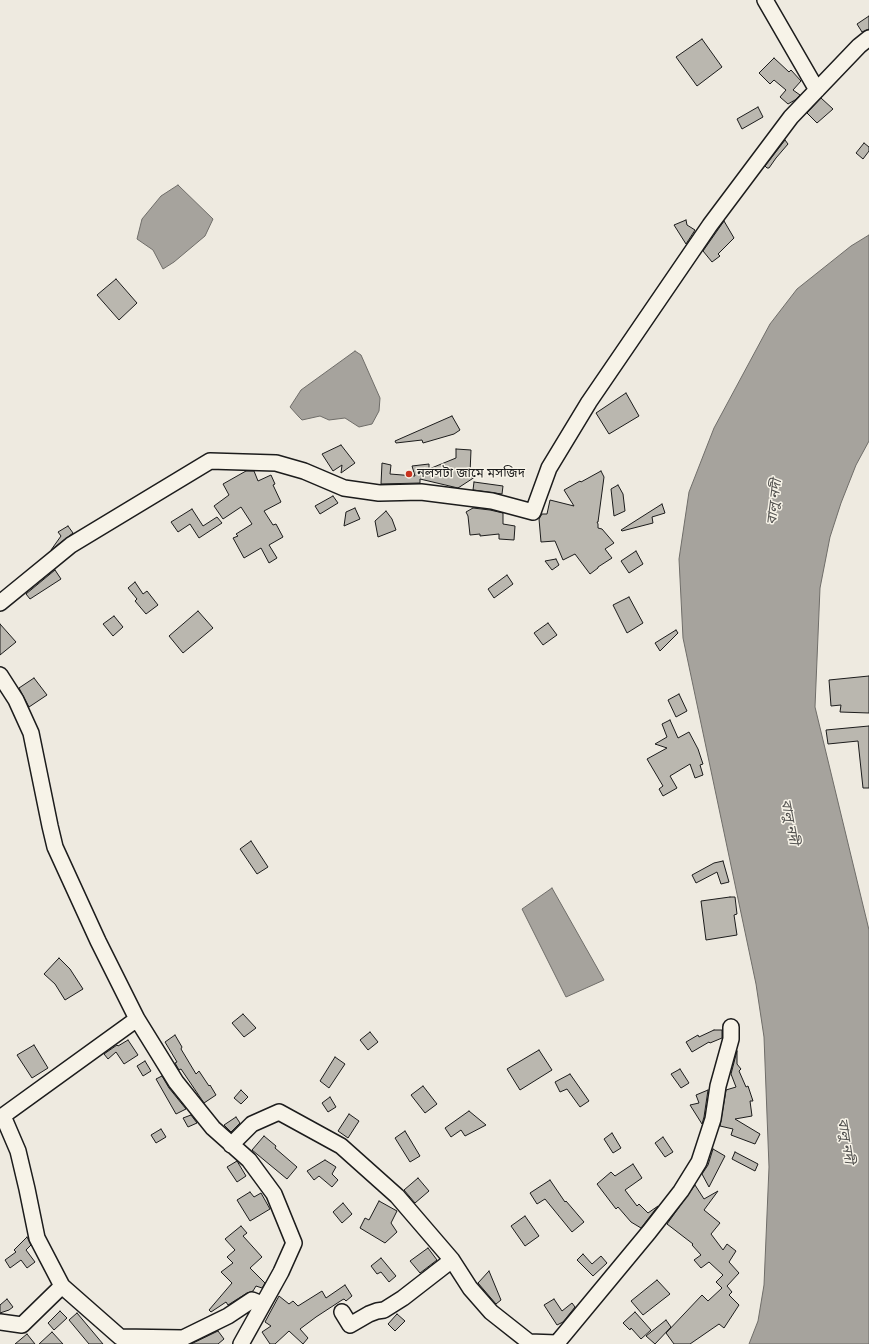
<!DOCTYPE html>
<html>
<head>
<meta charset="utf-8">
<style>
  body { margin:0 }
  canvas { display:block; background:#eeeae0 }
</style>
</head>
<body>
<canvas width="869" height="1344"></canvas>
<script>
const ctx = document.querySelector('canvas').getContext('2d');
ctx.lineJoin = 'round';
function fill(path, color) { ctx.fillStyle = color; ctx.fill(path, 'evenodd'); }
const shape = rows => new Path2D(rows.map(r => 'M' + r).join(''));
function trace(path, color, width, dash) { ctx.strokeStyle = color; ctx.lineWidth = width; ctx.lineCap = dash ? 'butt' : 'round'; ctx.setLineDash(dash || []); ctx.stroke(path); }
function write(font, color, halo, rows, align = 'center') {
  ctx.font = font + ' Sriracha,"Noto Sans Bengali",sans-serif'; ctx.lineWidth = 3; ctx.setLineDash([]); ctx.textBaseline = 'middle'; ctx.strokeStyle = halo; ctx.fillStyle = color; for (const [text, x, y, turn = 0] of rows) {
    ctx.save(); ctx.translate(x, y); ctx.rotate((+turn || 0) * Math.PI / 180); ctx.textAlign = isNaN(turn) ? turn : align; if (halo) ctx.strokeText(text, 0, 0); ctx.fillText(text, 0, 0); ctx.restore();
  }
}
const water = shape([
  [178,185,213,219,205,236,174,262,163,269,153,250,137,239,142,219,161,196,178,185],
  [869,235,869,441,856,465,841,503,830,537,820,588,815,707,869,930,869,1344,749,1344,758,1321,764,1285,769,1167,764,1037,756,984,683,638,679,559,689,492,714,428,770,324,797,289,851,246,869,235],
  [355,351,361,355,380,398,379,411,372,424,359,427,345,418,329,420,320,416,302,420,299,417,290,407,301,390,355,351],
  [552,888,604,980,566,997,522,909,552,888]
]);
fill(water, '#a6a39d');
trace(water, '#6f6d69', 1);
const building = shape([
  [869,16,869,29,862,32,857,24,869,16],
  [702,39,722,67,697,86,676,57,702,39],
  [774,58,789,72,791,70,801,81,793,90,800,95,795,100,788,104,780,97,786,90,774,80,770,84,759,73,774,58],
  [821,98,833,109,817,123,807,113,821,98],
  [758,107,763,117,742,129,737,119,758,107],
  [785,140,788,144,776,158,769,168,767,168,765,166,785,140],
  [864,143,869,147,869,151,863,159,856,153,864,143],
  [686,220,687,225,695,230,686,244,674,225,686,220],
  [724,221,734,238,718,254,720,256,712,262,703,251,724,221],
  [116,279,137,303,119,320,97,295,116,279],
  [626,393,639,416,609,434,596,413,626,393],
  [452,416,460,430,454,434,423,443,422,440,396,443,395,441,452,416],
  [341,445,355,463,341,473,342,465,333,471,322,454,341,445],
  [456,449,471,450,470,473,478,475,458,488,420,479,420,483,381,484,382,463,391,465,390,474,415,476,412,466,429,464,429,469,456,458,456,449],
  [246,471,254,471,258,481,271,475,275,484,273,485,281,502,264,511,273,525,276,524,283,537,269,545,277,558,269,563,261,548,244,558,233,538,238,536,236,534,252,524,241,507,223,519,214,506,229,495,223,484,246,471],
  [601,471,604,477,598,522,597,522,598,524,598,528,602,529,614,543,605,549,612,558,598,567,598,568,590,574,575,554,563,560,555,541,541,542,539,519,542,514,547,514,550,500,574,506,564,490,580,481,581,482,601,471],
  [474,482,503,486,502,494,473,490,474,482],
  [618,485,623,494,625,511,614,516,611,489,618,485],
  [333,496,338,503,320,514,315,506,333,496],
  [662,504,665,513,652,517,653,523,622,531,621,530,662,504],
  [355,508,360,519,344,526,346,512,355,508],
  [473,508,490,510,503,513,503,524,515,526,514,540,499,539,499,534,480,536,480,534,470,535,468,516,466,512,473,508],
  [192,509,203,526,217,517,222,523,199,538,190,524,178,532,171,522,192,509],
  [386,511,392,519,396,530,378,537,375,521,386,511],
  [68,526,73,533,51,550,61,536,58,532,68,526],
  [636,551,643,564,629,573,621,561,636,551],
  [556,559,559,565,552,570,545,561,556,559],
  [55,570,61,579,30,599,26,594,55,570],
  [507,575,513,584,494,598,488,589,507,575],
  [135,582,143,594,147,591,158,605,146,614,135,601,137,599,128,588,135,582],
  [629,597,643,623,627,633,613,605,629,597],
  [198,611,213,628,183,653,169,636,198,611],
  [114,616,123,627,113,636,103,624,114,616],
  [548,623,557,635,543,645,534,633,548,623],
  [0,624,16,642,0,655,0,624],
  [676,630,678,633,660,651,655,643,676,630],
  [869,676,869,713,840,712,841,705,831,706,829,680,869,676],
  [34,678,47,695,29,707,19,688,34,678],
  [679,694,687,711,676,717,668,700,679,694],
  [670,720,678,738,689,732,698,749,703,764,700,765,703,775,695,778,690,764,670,776,677,788,663,796,659,789,663,786,647,759,667,748,655,744,667,737,662,724,670,720],
  [869,726,869,788,863,788,858,741,828,744,826,730,869,726],
  [251,841,268,867,257,874,240,849,251,841],
  [723,861,729,882,721,884,717,872,696,883,692,875,714,863,723,861],
  [730,897,735,897,737,914,734,915,737,935,706,940,701,901,730,897],
  [59,958,70,969,83,989,65,1000,55,984,44,974,59,958],
  [243,1014,256,1028,244,1037,232,1023,243,1014],
  [714,1030,722,1030,722,1038,710,1043,709,1042,692,1052,686,1042,698,1035,699,1037,714,1030],
  [370,1032,378,1042,368,1050,360,1040,370,1032],
  [175,1035,182,1047,181,1049,196,1074,199,1071,209,1086,210,1085,216,1095,204,1103,181,1069,179,1070,175,1063,177,1062,165,1042,175,1035],
  [128,1040,138,1055,124,1064,116,1052,108,1059,104,1054,117,1045,118,1046,128,1040],
  [34,1045,48,1068,32,1078,17,1055,34,1045],
  [539,1050,552,1070,520,1090,507,1069,539,1050],
  [737,1051,737,1064,741,1069,739,1071,746,1087,748,1086,753,1101,750,1101,752,1116,735,1119,760,1134,755,1144,731,1135,733,1129,720,1126,726,1090,736,1087,731,1074,737,1051],
  [335,1057,345,1064,329,1088,320,1081,335,1057],
  [145,1061,151,1071,143,1076,137,1066,145,1061],
  [680,1069,689,1083,681,1088,671,1074,680,1069],
  [570,1074,589,1101,580,1107,567,1089,560,1092,555,1082,570,1074],
  [162,1076,169,1088,186,1109,176,1114,156,1079,162,1076],
  [423,1086,437,1104,425,1113,411,1095,423,1086],
  [241,1090,248,1097,241,1104,234,1098,241,1090],
  [708,1090,704,1117,702,1124,690,1105,699,1103,696,1095,708,1090],
  [330,1097,336,1107,328,1112,322,1103,330,1097],
  [469,1111,486,1125,465,1136,461,1130,451,1137,445,1128,469,1111],
  [349,1114,359,1121,348,1138,338,1131,349,1114],
  [191,1115,197,1123,188,1127,183,1118,191,1115],
  [236,1117,240,1123,231,1132,224,1125,236,1117],
  [161,1129,166,1137,156,1143,151,1135,161,1129],
  [405,1131,420,1156,410,1162,395,1138,405,1131],
  [612,1133,621,1148,613,1153,604,1139,612,1133],
  [264,1136,276,1146,275,1148,297,1167,287,1179,252,1150,264,1136],
  [663,1137,673,1152,665,1157,655,1143,663,1137],
  [713,1149,725,1156,709,1187,702,1174,708,1165,713,1149],
  [735,1152,758,1164,755,1171,732,1159,735,1152],
  [325,1160,336,1167,332,1174,338,1180,332,1187,319,1176,314,1180,307,1171,325,1160],
  [237,1161,246,1176,237,1182,227,1167,237,1161],
  [633,1164,642,1178,625,1190,637,1206,639,1204,648,1213,658,1206,641,1228,631,1222,618,1207,616,1209,597,1184,611,1172,615,1176,633,1164],
  [418,1178,429,1191,415,1203,404,1190,418,1178],
  [550,1180,565,1202,566,1201,584,1222,572,1232,545,1199,537,1204,530,1193,550,1180],
  [695,1185,704,1199,718,1191,704,1210,720,1223,711,1234,723,1250,727,1244,736,1251,729,1262,739,1273,727,1286,732,1292,729,1295,739,1305,724,1328,719,1324,690,1344,674,1344,666,1333,702,1295,708,1301,722,1288,716,1282,723,1275,709,1262,701,1268,694,1260,701,1255,692,1245,693,1244,667,1224,695,1185],
  [250,1192,254,1197,261,1193,270,1209,250,1221,237,1200,250,1192],
  [379,1201,397,1211,391,1223,397,1232,385,1243,360,1228,365,1218,369,1220,379,1201],
  [343,1203,352,1214,342,1223,333,1212,343,1203],
  [525,1216,539,1236,525,1246,511,1226,525,1216],
  [241,1226,247,1233,243,1236,262,1257,250,1268,265,1283,262,1288,256,1286,253,1291,247,1293,228,1305,226,1302,211,1312,209,1310,232,1283,221,1272,233,1263,227,1257,235,1250,225,1239,241,1226],
  [27,1237,31,1245,26,1250,35,1262,27,1268,21,1260,10,1268,5,1260,16,1252,14,1250,27,1237],
  [428,1248,437,1260,420,1273,410,1261,428,1248],
  [583,1254,592,1264,601,1256,607,1263,593,1276,577,1260,583,1254],
  [381,1258,396,1276,389,1282,381,1272,377,1274,371,1266,381,1258],
  [489,1271,501,1300,496,1304,478,1283,489,1271],
  [657,1280,670,1294,643,1315,631,1301,657,1280],
  [345,1285,352,1296,346,1301,344,1299,342,1300,316,1317,300,1329,308,1338,303,1344,289,1331,275,1344,270,1344,262,1332,271,1326,265,1322,279,1296,289,1304,293,1301,298,1306,322,1291,326,1298,345,1285],
  [7,1299,13,1307,9,1310,0,1313,0,1305,7,1299],
  [554,1299,562,1311,572,1303,575,1307,563,1322,557,1325,544,1305,554,1299],
  [60,1311,67,1318,54,1330,48,1323,60,1311],
  [635,1312,651,1330,641,1339,631,1328,630,1330,623,1323,635,1312],
  [77,1313,103,1344,89,1344,69,1320,77,1313],
  [397,1314,405,1321,395,1331,388,1324,397,1314],
  [666,1320,671,1327,655,1344,646,1336,666,1320],
  [218,1331,224,1339,218,1344,191,1344,218,1331],
  [52,1332,63,1344,39,1344,52,1332],
  [27,1334,35,1344,15,1344,27,1334]
]);
fill(building, '#bab7af');
trace(building, '#1c1c1c', 1);
const minor = shape([
  [765,0,817,90],
  [0,603,71,545,210,461,276,463,304,471,344,488,379,493,421,492,492,501,533,512,549,468,589,402,710,225,791,117,859,46,869,38],
  [0,675,16,700,31,733,50,826,55,847,98,941,137,1019,176,1082,213,1128,249,1160,274,1194,294,1243,281,1272,241,1344],
  [3,1116,18,1151,27,1189,37,1238,62,1286,120,1337,183,1338,228,1316,252,1300,262,1304],
  [0,1118,137,1019],
  [231,1145,252,1124,279,1112,341,1146,397,1196,452,1260,470,1288,491,1312,529,1342,557,1343,649,1232,681,1191,699,1162,713,1119,718,1086,731,1039,731,1027],
  [342,1312,350,1325,369,1314,377,1311,384,1310,403,1298,452,1260],
  [0,1322,22,1325,62,1286]
]);
trace(minor, '#1c1c1c', 18);
trace(minor, '#f7f3e8', 15);
for (const [x, y, r, color] of [
  [409,474,4,"#c8321e"]
]) { const dot = new Path2D(); dot.arc(x, y, r, 0, 2 * Math.PI); ctx.fillStyle = color; ctx.fill(dot); trace(dot, '#f7f3e8', 1.5); }
write('13px', '#1c1c1c', '#f7f3e8', [
  ["নলসটা জামে মসজিদ",417,474]
], 'left');
write('italic 14px', '#535250', '#f7f3e8', [
  ["বালু নদী",775,502,-83],
  ["বালু নদী",789,822,79],
  ["বালু নদী",845,1141,81]
]);
</script>
</body>
</html>
